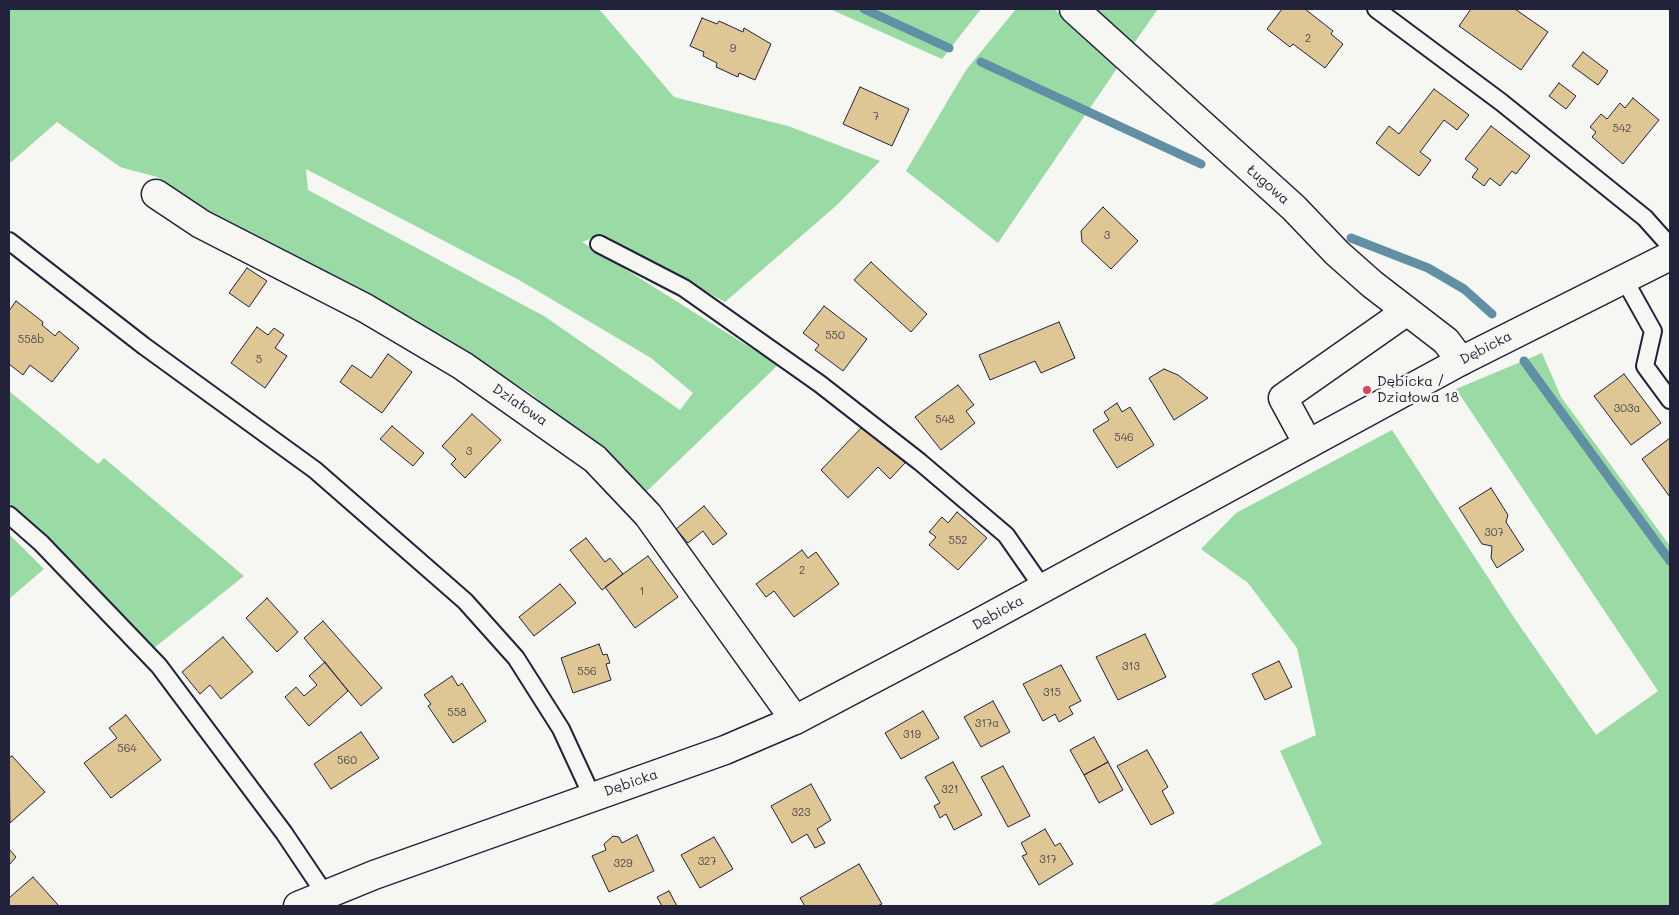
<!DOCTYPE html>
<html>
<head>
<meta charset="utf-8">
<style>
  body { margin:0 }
  #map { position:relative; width:1679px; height:915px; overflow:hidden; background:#f6f6f2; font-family:Mali,sans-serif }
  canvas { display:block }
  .frame { position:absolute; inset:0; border:10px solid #22223b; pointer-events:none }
</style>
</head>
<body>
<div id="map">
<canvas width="1679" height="915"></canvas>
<div class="frame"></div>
</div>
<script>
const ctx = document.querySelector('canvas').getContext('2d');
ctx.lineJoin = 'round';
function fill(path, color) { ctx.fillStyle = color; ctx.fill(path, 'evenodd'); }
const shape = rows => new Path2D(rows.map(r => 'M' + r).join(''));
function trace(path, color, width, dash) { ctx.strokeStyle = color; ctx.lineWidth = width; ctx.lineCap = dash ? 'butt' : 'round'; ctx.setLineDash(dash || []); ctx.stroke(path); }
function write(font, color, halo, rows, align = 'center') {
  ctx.font = font + ' Mali,sans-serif'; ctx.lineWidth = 5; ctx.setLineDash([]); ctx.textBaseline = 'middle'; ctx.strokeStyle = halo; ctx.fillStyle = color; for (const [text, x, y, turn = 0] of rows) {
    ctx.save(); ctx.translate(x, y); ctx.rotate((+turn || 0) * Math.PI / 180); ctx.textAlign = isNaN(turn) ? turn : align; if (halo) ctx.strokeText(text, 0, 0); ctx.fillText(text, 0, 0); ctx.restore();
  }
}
fill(shape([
  [9,9,599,9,674,97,788,126,880,161,837,205,725,302,602,234,582,242,778,365,646,492,533,395,414,319,279,250,260,237,202,214,157,177,120,167,57,122,9,164],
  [306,169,519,280,651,358,693,393,680,410,544,316,308,190],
  [830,9,981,9,942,59],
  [1016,9,1054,9,1120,64,998,243,906,171,966,70],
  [1091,9,1158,9,1132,46],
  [1542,353,1561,397,1670,546,1670,906,1210,906,1322,844,1280,751,1316,735,1297,648,1248,583,1201,549,1236,513,1392,430,1517,622,1596,735,1658,691,1456,389],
  [9,391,98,464,104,458,244,576,154,648,9,503],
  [9,534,44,569,9,599]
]), '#9adaa4');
trace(shape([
  [864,9,949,48],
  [981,62,1201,164],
  [1351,238,1428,268,1464,289,1492,314],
  [1524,361,1670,561]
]), '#6190a4', 9);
const building = shape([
  [1282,9,1305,9,1333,31,1331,34,1343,44,1325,68,1293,44,1290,47,1267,29,1282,9],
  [1471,9,1515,9,1548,32,1521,70,1459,26,1471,9],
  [702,18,717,24,719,21,743,32,744,28,771,44,755,80,739,73,738,77,716,67,717,63,703,56,704,52,690,46,702,18],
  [1583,52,1608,71,1598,85,1572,66,1583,52],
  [1559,83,1576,96,1566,109,1549,96,1559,83],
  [860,87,909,109,892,146,843,124,860,87],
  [1434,89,1469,115,1457,130,1444,120,1420,152,1431,160,1419,176,1376,143,1389,126,1399,134,1434,89],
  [1633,98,1659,120,1623,164,1592,137,1596,132,1590,127,1601,114,1607,119,1620,103,1625,108,1633,98],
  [1491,126,1530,156,1516,174,1512,171,1500,186,1490,178,1484,186,1472,177,1478,169,1465,159,1491,126],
  [1103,207,1138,241,1111,269,1082,242,1081,231,1103,207],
  [871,262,927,314,911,332,854,280,871,262],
  [247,268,267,281,249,307,229,293,247,268],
  [16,301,43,322,42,325,55,336,59,331,79,348,52,382,30,365,23,375,9,364,9,311,16,301],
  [824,306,867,339,843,371,815,350,819,345,803,333,824,306],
  [1059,322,1075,358,1041,373,1035,361,990,380,979,355,1059,322],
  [257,327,268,335,274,328,284,335,275,348,287,356,265,388,231,363,257,327],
  [388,354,412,372,382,413,340,382,352,365,371,378,388,354],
  [1164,369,1178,375,1208,398,1174,420,1149,378,1164,369],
  [1624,374,1661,423,1631,445,1594,396,1624,374],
  [958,385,974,405,966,411,975,423,941,450,915,417,958,385],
  [1117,403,1122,412,1130,407,1154,445,1117,468,1093,430,1109,420,1104,412,1117,403],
  [472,414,501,440,465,478,451,464,456,459,442,446,472,414],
  [864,425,905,463,890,479,878,467,848,498,821,470,864,425],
  [392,426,424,453,413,466,380,439,392,426],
  [1670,438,1670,497,1642,459,1670,438],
  [1491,488,1508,515,1506,522,1524,550,1497,568,1491,558,1492,546,1482,544,1459,508,1491,488],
  [704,506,727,534,713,545,703,531,688,543,676,529,704,506],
  [957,512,987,538,958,570,929,545,936,537,929,532,942,517,948,523,957,512],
  [586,538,605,562,610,558,623,574,602,590,570,550,586,538],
  [802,550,808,558,816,552,839,584,794,617,774,591,766,597,756,584,802,550],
  [648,556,678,597,635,628,605,587,648,556],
  [560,584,576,603,534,636,519,617,560,584],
  [267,598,298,632,277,652,246,618,267,598],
  [323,621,382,688,361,706,304,638,323,621],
  [1145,634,1166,677,1118,700,1096,657,1145,634],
  [223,637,253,672,221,699,210,685,200,694,182,672,223,637],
  [599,644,603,655,607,654,610,663,606,664,611,680,573,693,561,658,599,644],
  [1279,661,1292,687,1265,700,1252,674,1279,661],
  [325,662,348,691,309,726,285,697,296,687,304,696,317,685,309,676,325,662],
  [1061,665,1081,701,1069,707,1073,714,1059,722,1055,714,1043,721,1023,684,1061,665],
  [452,676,458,686,462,683,486,721,453,743,428,706,431,704,424,695,452,676],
  [993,701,1010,732,981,747,964,717,993,701],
  [923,711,939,738,901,759,885,733,923,711],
  [126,715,161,760,111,798,84,763,117,738,109,728,126,715],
  [361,732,379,758,331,789,314,764,361,732],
  [1094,737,1108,762,1084,775,1070,750,1094,737],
  [1147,750,1168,787,1162,791,1174,813,1151,825,1117,766,1147,750],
  [12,756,45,792,10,823,9,758,12,756],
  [953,762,982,815,954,830,946,814,940,818,934,806,940,803,925,777,953,762],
  [1108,762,1123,790,1099,803,1084,775,1108,762],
  [1003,766,1030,816,1008,827,981,777,1003,766],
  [811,784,831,820,817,829,825,843,815,848,807,834,792,843,771,806,811,784],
  [1045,829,1055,846,1060,843,1073,864,1039,885,1022,856,1027,854,1021,843,1045,829],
  [637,835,654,871,609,892,592,856,606,850,604,844,613,836,619,837,622,843,637,835],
  [714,837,733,869,700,888,681,855,714,837],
  [9,849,16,857,9,865,9,849],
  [859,864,882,904,877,906,805,906,800,898,859,864],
  [33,877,59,906,9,906,9,898,33,877],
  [669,891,677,906,662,906,657,897,669,891]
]);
fill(building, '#dfc695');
trace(building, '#22223b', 1);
const service = shape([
  [1376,9,1501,102,1645,218,1670,246],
  [9,241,144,346,315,470,465,601,516,658,561,729,592,796],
  [599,244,684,288,820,384,920,462,1006,535,1043,588],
  [1624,279,1653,331,1645,366,1670,400],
  [9,515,41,543,159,666,284,833,325,894]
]);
const minor = shape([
  [1074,9,1294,208,1337,253,1372,284,1446,341,1461,361],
  [156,194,201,224,365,308,463,366,595,459,648,515,795,720],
  [1308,444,1283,398,1407,311]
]);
const tertiary = shape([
  [298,906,374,875,725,750,795,720,977,624,1461,361,1670,256]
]);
trace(service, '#22223b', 20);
trace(minor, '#22223b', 31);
trace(tertiary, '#22223b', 31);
trace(service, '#f6f6f2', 16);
trace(minor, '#f6f6f2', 28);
trace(tertiary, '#f6f6f2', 28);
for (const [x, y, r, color] of [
  [1367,390,5,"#d1495b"]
]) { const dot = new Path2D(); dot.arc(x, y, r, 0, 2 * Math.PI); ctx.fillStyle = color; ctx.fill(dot); trace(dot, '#f6f6f2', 2); }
write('11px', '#514b52', null, [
  ["2",1308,39],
  ["9",733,49],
  ["7",876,117],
  ["542",1622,129],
  ["3",1107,236],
  ["550",835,336],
  ["558b",31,340],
  ["5",259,360],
  ["303a",1627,409],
  ["548",945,420],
  ["546",1124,438],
  ["3",469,452],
  ["307",1494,533],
  ["552",958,541],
  ["2",802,571],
  ["1",642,592],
  ["313",1131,667],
  ["556",587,672],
  ["315",1052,693],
  ["558",457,713],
  ["317a",987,724],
  ["319",912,735],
  ["564",127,749],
  ["560",347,761],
  ["321",950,790],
  ["323",801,813],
  ["317",1048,860],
  ["327",707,862],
  ["329",623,864]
]);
write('14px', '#22223b', '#f6f6f2', [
  ["Ługowa",1268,185,41],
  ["Dębicka",1486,348,-27],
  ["Działowa",520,405,34],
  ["Dębicka",998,613,-29],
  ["Dębicka",631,783,-19]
]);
write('14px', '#22223b', '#f6f6f2', [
  ["Dębicka /",1377,382],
  ["Działowa 18",1377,398]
], 'left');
</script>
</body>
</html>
